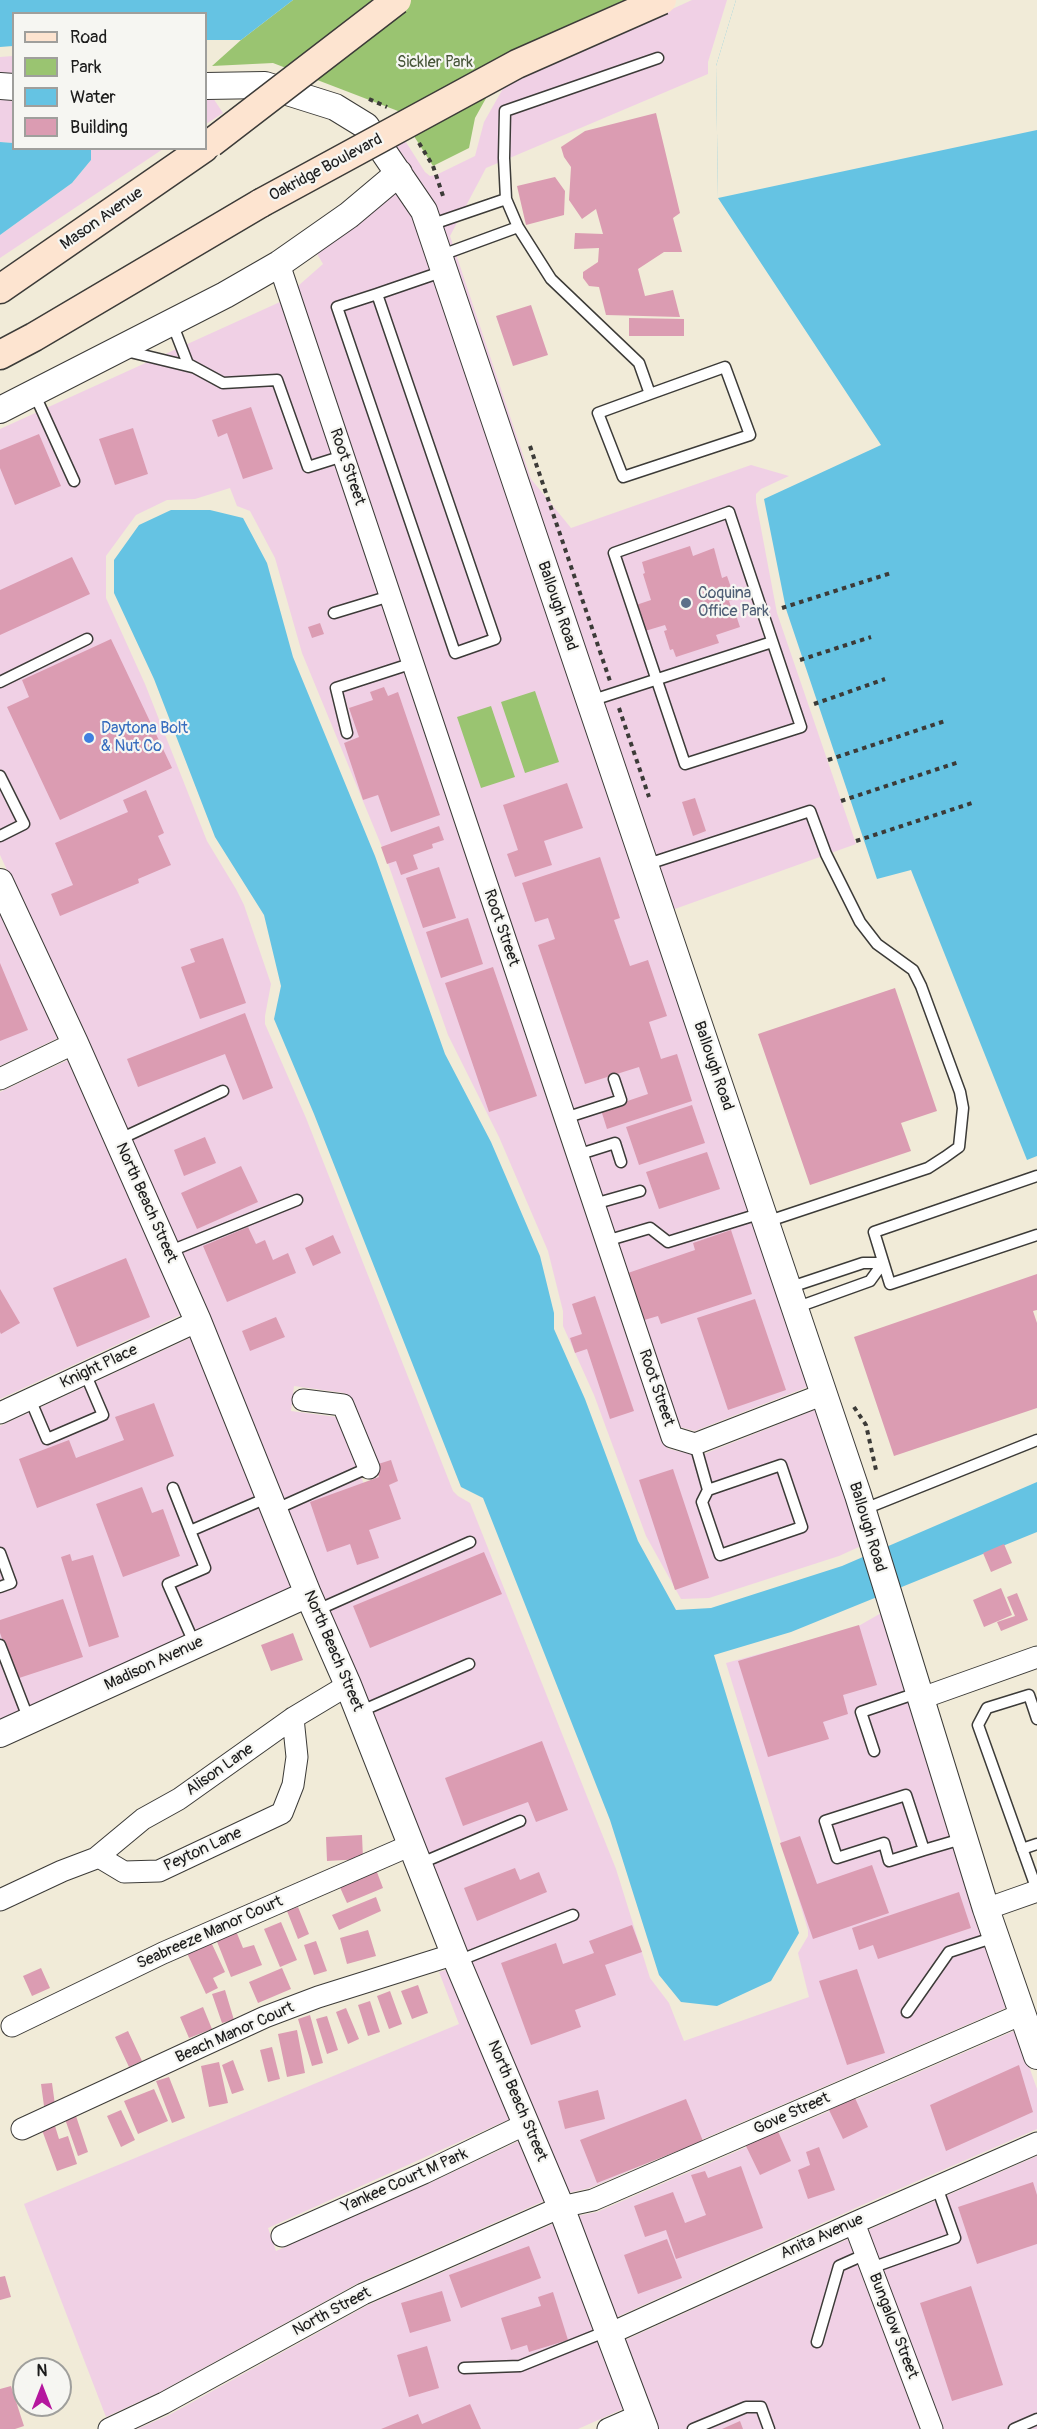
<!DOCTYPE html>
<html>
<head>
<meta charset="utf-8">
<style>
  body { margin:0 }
  #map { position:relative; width:1037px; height:2429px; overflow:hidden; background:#f1ebd8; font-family:Pangolin,sans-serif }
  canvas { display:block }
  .legend { position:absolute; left:12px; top:12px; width:195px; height:138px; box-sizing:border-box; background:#f6f6f2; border:2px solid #9f9f9c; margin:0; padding:8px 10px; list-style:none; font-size:18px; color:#1c1c1c }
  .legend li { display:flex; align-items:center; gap:12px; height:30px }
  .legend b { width:30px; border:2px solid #9f9f9c }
  .north { position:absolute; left:12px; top:2357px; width:60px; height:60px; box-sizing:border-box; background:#f6f6f2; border:2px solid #9f9f9c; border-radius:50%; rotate:0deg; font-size:16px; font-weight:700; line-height:24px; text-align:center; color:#1c1c1c }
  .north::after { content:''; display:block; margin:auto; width:21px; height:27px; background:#b5179e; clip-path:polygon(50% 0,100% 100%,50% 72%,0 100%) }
</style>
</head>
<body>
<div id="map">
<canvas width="1037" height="2429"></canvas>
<ul class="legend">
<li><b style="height:8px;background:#fde4d0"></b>Road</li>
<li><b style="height:16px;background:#9ac471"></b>Park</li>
<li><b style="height:16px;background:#65c3e3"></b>Water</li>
<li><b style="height:16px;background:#db9cb2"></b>Building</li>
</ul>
<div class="north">N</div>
</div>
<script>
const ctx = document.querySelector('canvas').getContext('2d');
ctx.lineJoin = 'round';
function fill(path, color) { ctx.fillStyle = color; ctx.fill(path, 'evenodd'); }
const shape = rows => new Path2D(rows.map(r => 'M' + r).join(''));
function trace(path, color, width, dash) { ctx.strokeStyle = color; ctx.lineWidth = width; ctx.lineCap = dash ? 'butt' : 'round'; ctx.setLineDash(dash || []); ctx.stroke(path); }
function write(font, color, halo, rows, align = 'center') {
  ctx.font = font + ' Pangolin,sans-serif'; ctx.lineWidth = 4.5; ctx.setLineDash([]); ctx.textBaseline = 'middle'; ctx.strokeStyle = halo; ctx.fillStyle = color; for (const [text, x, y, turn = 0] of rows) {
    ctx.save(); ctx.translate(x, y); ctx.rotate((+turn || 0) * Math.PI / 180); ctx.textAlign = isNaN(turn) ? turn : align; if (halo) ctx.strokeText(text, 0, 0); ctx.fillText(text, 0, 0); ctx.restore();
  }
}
fill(shape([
  [692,0,727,0,708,62,708,74,486,168,450,236,531,479,571,528,751,465,789,476,761,489,756,494,756,502,777,613,856,844,672,910,393,145,404,139,425,172,430,176,436,175,475,156,484,122,505,85],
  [13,56,13,74,0,74,0,57],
  [206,98,213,98,223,113,206,124],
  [0,99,13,99,13,143,0,142],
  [91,149,163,149,0,258,0,235,72,183,91,160],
  [396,191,414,217,810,1386,695,1431,680,1427,298,286,323,264,316,252],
  [280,302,662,1442,669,1449,699,1456,817,1409,861,1546,839,1556,709,1598,681,1599,646,1536,594,1395,563,1326,563,1311,548,1251,499,1137,448,1035,384,852,302,653,275,558,250,511,237,506,230,488,195,499,167,500,136,515,106,556,106,598,145,684,207,841,236,889,244,905,271,984,265,1016,265,1024,306,1118,453,1491,458,1496,470,1503,616,1869,650,1978,669,2003,684,2041,809,1997,798,1953,808,1936,808,1930,726,1663,855,1628,883,1612,1008,2007,590,2188,568,2193,80,1028,0,855,0,429],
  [294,1386,344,1393,353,1400,383,1474,364,1484,336,1417,291,1411],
  [0,908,60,1037,0,1066],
  [70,1059,183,1314,0,1399,0,1092],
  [192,1337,293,1587,0,1721,0,1426],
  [449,1969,512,2118,268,2228,276,2251,428,2184,521,2140,546,2200,360,2282,160,2392,106,2417,24,2204,459,2024,439,1972],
  [1016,2030,1037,2089,1037,2129,860,2206,615,2318,577,2216,597,2212],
  [1037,2156,1037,2429,943,2429,868,2230],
  [555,2223,625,2408,578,2429,137,2429,169,2415,368,2305],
  [848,2239,920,2429,657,2429,623,2341]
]), '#f0d0e5');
fill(shape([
  [293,0,664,0,500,73,475,118,469,148,433,166,398,111,273,63,212,66,241,40],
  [535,691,559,762,525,773,501,702],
  [491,706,515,777,481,788,457,717]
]), '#9ac471');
fill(shape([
  [0,0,293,0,241,40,206,40,206,14,14,14,13,46,0,47],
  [736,0,1037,0,1037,1156,1027,1160,911,870,877,879,786,609,764,499,881,445,718,198,716,66],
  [0,142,13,143,14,148,91,149,91,160,72,183,0,235],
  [171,510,210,510,243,518,267,563,293,657,375,856,445,1054,491,1142,540,1256,554,1313,554,1329,585,1399,638,1541,676,1610,711,1608,842,1566,1037,1482,1037,1532,791,1632,714,1655,799,1933,771,1981,717,2006,681,2002,659,1975,610,1820,483,1498,461,1487,314,1114,274,1019,281,986,264,915,215,837,154,679,114,593,114,560,139,525]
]), '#65c3e3');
fill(shape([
  [736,0,1037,0,1037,130,718,198,716,66]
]), '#f1ebd8');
fill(shape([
  [656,113,680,213,673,218,682,252,664,252,638,269,645,296,673,290,680,317,606,315,599,287,589,286,583,278,583,272,598,262,599,248,574,249,575,233,603,234,596,209,582,219,569,200,571,167,564,157,561,147,585,131],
  [555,177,565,191,564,215,526,225,517,186],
  [531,305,548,355,513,366,496,316],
  [629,318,684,319,684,336,629,336],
  [251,407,273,469,243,479,227,433,218,437,212,420],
  [133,428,148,474,115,485,99,439],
  [39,434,61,486,15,505,0,468,0,450],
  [690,546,693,556,714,548,722,578,727,576,735,599,729,601,731,607,733,606,740,627,716,635,719,643,676,657,673,649,670,650,664,631,667,630,665,625,645,631,636,605,651,600,643,574,645,573,642,562],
  [72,557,90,594,0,635,0,590],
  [320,623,324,634,312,638,308,627],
  [111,639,172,768,60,820,7,707,29,697,22,680],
  [384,687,388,696,398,692,440,815,391,832,378,795,363,800,344,743,359,737,349,708,373,700,370,692],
  [567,783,583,828,544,841,552,865,515,877,507,854,518,850,503,805],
  [146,790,164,833,158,836,171,865,138,879,139,883,60,916,51,894,73,885,55,843,128,812,123,800],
  [695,798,706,831,693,836,682,802],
  [439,826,444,840,432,844,433,848,413,855,418,869,401,875,396,861,387,864,381,847],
  [600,857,620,918,614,920,630,966,648,960,667,1016,649,1022,661,1059,677,1054,692,1101,607,1129,601,1110,648,1094,639,1067,585,1084,538,945,555,939,548,918,535,922,522,883],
  [439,867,456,918,423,928,406,878],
  [468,918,483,964,441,978,426,932],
  [223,938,246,1003,200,1019,181,967,195,962,190,949],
  [0,963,28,1030,0,1041],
  [493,967,537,1096,489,1112,445,983],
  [895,988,937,1111,901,1123,911,1151,810,1185,758,1034],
  [245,1013,273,1088,243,1100,225,1054,138,1087,127,1059],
  [692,1105,705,1143,639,1165,626,1127],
  [205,1137,216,1163,184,1176,174,1150],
  [707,1152,720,1189,659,1209,646,1172],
  [241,1166,258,1202,197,1229,181,1193],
  [248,1227,256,1244,265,1240,273,1260,288,1253,296,1273,227,1302,203,1246],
  [731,1230,752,1294,661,1324,658,1316,641,1321,625,1274,695,1250,693,1243],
  [333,1235,341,1253,313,1266,305,1248],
  [126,1258,150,1317,77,1347,53,1288],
  [1037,1274,1037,1310,1033,1311,1037,1323,1037,1408,894,1456,854,1337],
  [0,1289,20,1323,1,1334,0,1332],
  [595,1296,634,1411,610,1419,587,1349,575,1353,570,1338,582,1334,572,1304],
  [755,1299,786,1390,728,1410,697,1318],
  [276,1317,285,1337,250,1351,242,1331],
  [154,1403,174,1456,37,1508,19,1459,69,1440,76,1458,124,1440,115,1417],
  [391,1460,398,1481,389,1485,401,1519,369,1530,379,1558,357,1565,350,1544,327,1552,310,1502,379,1477,375,1465],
  [673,1469,709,1578,675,1590,639,1480],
  [142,1487,152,1513,163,1509,180,1556,123,1577,96,1504],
  [1004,1544,1012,1563,991,1572,983,1553],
  [484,1552,502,1594,370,1648,353,1606],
  [70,1554,72,1561,93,1555,119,1637,89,1647,61,1557],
  [1001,1588,1012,1615,984,1627,973,1600],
  [1017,1593,1028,1620,1001,1631,997,1622,1015,1616,1007,1597],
  [63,1599,83,1657,16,1679,0,1633,0,1620],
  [859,1625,877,1685,843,1695,848,1714,823,1722,829,1739,768,1757,738,1661],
  [293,1633,303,1660,271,1671,261,1645],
  [542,1741,568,1810,536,1822,528,1802,463,1826,445,1778],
  [362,1835,363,1859,327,1861,326,1837],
  [800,1836,817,1884,872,1865,889,1913,813,1939,780,1843],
  [375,1867,383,1888,347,1903,338,1883],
  [515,1868,520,1880,539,1872,547,1892,477,1921,464,1888],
  [959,1892,971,1928,878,1959,873,1945,859,1950,852,1928],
  [376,1897,381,1911,339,1930,332,1915],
  [298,1907,309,1934,298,1939,287,1911],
  [281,1922,297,1960,280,1967,264,1929],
  [632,1925,642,1952,605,1965,616,1995,575,2010,581,2027,531,2045,501,1963,556,1943,563,1964,594,1953,589,1941],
  [368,1930,376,1956,347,1964,340,1938],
  [236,1931,243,1948,254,1945,262,1965,231,1977,216,1939],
  [316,1941,327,1971,314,1975,304,1945],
  [211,1942,225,1972,213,1978,218,1988,206,1994,187,1953],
  [41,1968,50,1988,32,1996,23,1976],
  [282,1968,291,1989,258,2003,249,1982],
  [857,1969,885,2053,847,2065,819,1981],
  [418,1985,428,2013,412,2019,401,1991],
  [225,1990,234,2020,222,2023,212,1994],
  [390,1991,402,2024,389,2029,377,1996],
  [370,2001,380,2032,368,2036,358,2005],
  [203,2007,212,2029,189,2038,180,2017],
  [346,2008,359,2039,348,2044,336,2012],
  [310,2015,323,2063,312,2066,298,2019],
  [327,2016,338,2050,327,2054,316,2019],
  [297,2030,305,2073,287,2077,278,2034],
  [128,2031,142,2061,129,2067,115,2037],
  [272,2047,280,2079,268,2082,260,2050],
  [233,2060,244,2090,232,2094,222,2065],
  [219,2062,228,2103,209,2107,201,2066],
  [1019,2065,1033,2112,946,2151,930,2105],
  [169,2077,185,2118,172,2123,156,2081],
  [52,2083,55,2105,44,2106,41,2084],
  [154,2089,168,2121,138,2134,124,2101],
  [598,2090,605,2119,565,2129,558,2101],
  [855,2098,868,2127,843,2139,829,2110],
  [686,2099,703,2141,597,2183,580,2140],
  [121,2110,135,2140,121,2147,107,2116],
  [76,2116,88,2152,78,2156,65,2119],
  [55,2126,59,2139,68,2136,77,2164,57,2171,42,2130],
  [777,2129,791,2161,760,2175,745,2144],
  [819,2147,835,2190,808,2199,798,2170,810,2165,806,2152],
  [741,2166,763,2228,676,2259,666,2230,645,2237,634,2206,673,2192,685,2223,706,2215,691,2175,705,2171,708,2178],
  [1033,2182,1037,2195,1037,2244,977,2264,958,2207],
  [667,2239,682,2278,638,2294,624,2255],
  [529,2246,541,2278,461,2308,449,2275],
  [5,2276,11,2297,0,2300,0,2277],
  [971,2286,1003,2385,952,2401,920,2303],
  [442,2291,451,2321,410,2333,401,2303],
  [553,2292,568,2340,529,2352,527,2345,511,2350,501,2318,541,2306,538,2297],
  [427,2346,439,2388,409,2397,397,2355],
  [11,2386,24,2426,15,2429,0,2429,0,2389],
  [470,2404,481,2429,381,2429,418,2414,422,2424],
  [740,2421,743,2429,722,2429]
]), '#db9cb2');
const service = shape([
  [430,225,506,199],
  [439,256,518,227],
  [377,294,337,307,455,653,495,639,377,294,444,271],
  [172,323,188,364,223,383,277,380,308,467,343,456],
  [126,351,192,367],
  [34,393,74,481],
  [650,394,598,413,623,477,750,435,725,367,650,394,639,363,551,279,518,227,506,199,504,158,505,111,658,58],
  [729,512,801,727,685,764,614,553,729,512],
  [334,613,390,596],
  [0,682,87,639],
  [590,701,772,642],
  [347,733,336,688,413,663],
  [0,776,24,824,0,836],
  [645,865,810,811,826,854,860,922,877,944,913,970,921,986,960,1092,963,1108,959,1147,945,1157,928,1168,766,1222],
  [565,1118,621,1100,614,1079],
  [118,1140,223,1091],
  [577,1155,615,1143,621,1162],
  [1037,1176,874,1232,890,1284,1037,1235],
  [594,1204,640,1191],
  [606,1241,650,1228,668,1242,762,1213],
  [168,1252,297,1200],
  [788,1288,863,1263,883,1263],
  [795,1308,870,1281,883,1263],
  [30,1399,47,1439,103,1415,85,1373],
  [695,1444,708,1490,781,1465,802,1527,720,1555,702,1502,708,1490],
  [173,1488,190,1531,269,1497],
  [274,1510,372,1466],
  [862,1510,1037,1440],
  [190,1531,205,1568,168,1584,195,1645],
  [0,1553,11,1583,0,1587],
  [315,1611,470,1542],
  [0,1645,29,1720],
  [359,1712,469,1664],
  [1037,1719,1029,1695,987,1708,978,1725,1037,1890],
  [874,1751,861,1712,920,1692],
  [1022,1849,1037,1844],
  [924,1850,906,1795,825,1821,837,1858,884,1843,889,1861,924,1850,965,1838],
  [419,1864,520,1821],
  [458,1961,573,1915],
  [907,2012,949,1952,995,1937],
  [871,2268,955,2238,937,2187],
  [817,2342,839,2266,866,2254],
  [464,2368,520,2366,607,2331],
  [693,2429,746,2407,761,2407,769,2429],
  [1014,2429,1037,2419]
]);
const minor = shape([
  [279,264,672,1437,695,1444,824,1394],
  [0,1079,75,1043],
  [303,1400,343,1405,369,1468],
  [0,1413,198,1321],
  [922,1698,1037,1657],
  [96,1858,143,1819,179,1799,293,1718,348,1685],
  [0,1900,62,1871,99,1857,124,1872,159,1871,282,1813,293,1785,297,1757,293,1718],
  [986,1909,1037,1891],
  [12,2026,163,1953,411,1845],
  [22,2129,265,2017,318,1997,455,1954],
  [854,2223,932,2429],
  [282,2236,424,2173,526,2124],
  [609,2334,854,2223,1037,2143],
  [109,2429,164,2403,363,2294,561,2207,593,2200,1022,2014],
  [608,2429,640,2415]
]);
const tertiary = shape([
  [0,86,14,87],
  [206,86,265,85,335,107,366,126,424,211,858,1495,986,1909,1037,2056],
  [0,410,225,295,279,264,349,215,399,173],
  [0,882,75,1043,198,1321,308,1594,348,1685,457,1961,561,2207,645,2429],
  [0,1734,308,1594]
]);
const secondary = shape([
  [0,289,204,148],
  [0,355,34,337,261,203]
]);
trace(service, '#3c3b38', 13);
trace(minor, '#3c3b38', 23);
trace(tertiary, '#3c3b38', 28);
trace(secondary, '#3c3b38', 31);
trace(shape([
  [369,99,387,107],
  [419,143,433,166,443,196],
  [530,446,610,681],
  [782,608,891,573],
  [800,660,871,637],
  [814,704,885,679],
  [619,708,649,797],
  [828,760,945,721],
  [841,801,959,762],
  [856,841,972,803],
  [854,1407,866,1425,876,1470]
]), '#3c3b38', 4, [4.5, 4.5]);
trace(service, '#fff', 10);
trace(minor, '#fff', 21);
trace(tertiary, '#fff', 26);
trace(secondary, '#fde4d0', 28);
const secondaryBridge = shape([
  [211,143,397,0],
  [261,203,517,64,662,0]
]);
trace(secondaryBridge, '#3c3b38', 31, []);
trace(secondaryBridge, '#fde4d0', 28);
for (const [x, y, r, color] of [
  [686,603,6,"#5c6f8a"],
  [89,738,6,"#3f7fe0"]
]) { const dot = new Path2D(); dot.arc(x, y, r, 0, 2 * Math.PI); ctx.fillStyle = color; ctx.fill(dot); trace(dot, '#f6f6f2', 2); }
write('16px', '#48573a', '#f6f6f2', [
  ["Sickler Park",435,63]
]);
write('16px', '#1c1c1c', '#f6f6f2', [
  ["Oakridge Boulevard",326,168,-28],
  ["Mason Avenue",102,219,-35],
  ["Root Street",347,467,71],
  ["Ballough Road",557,606,71],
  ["Root Street",501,928,71],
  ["Ballough Road",713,1066,71],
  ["North Beach Street",146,1203,66],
  ["Knight Place",99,1367,-25],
  ["Root Street",656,1388,71],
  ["Ballough Road",867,1527,73],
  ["North Beach Street",333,1651,67],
  ["Madison Avenue",154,1664,-25],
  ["Alison Lane",220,1770,-35],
  ["Peyton Lane",203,1850,-25],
  ["Seabreeze Manor Court",210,1933,-24],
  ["Beach Manor Court",235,2033,-24],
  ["North Beach Street",517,2101,67],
  ["Gove Street",792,2114,-24],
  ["Yankee Court M Park",405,2181,-24],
  ["Anita Avenue",822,2237,-24],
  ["North Street",332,2312,-28],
  ["Bungalow Street",893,2326,69]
]);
write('16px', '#4e5e75', '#f6f6f2', [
  ["Coquina",698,594],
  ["Office Park",698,612]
], 'left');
write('16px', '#366cbe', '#f6f6f2', [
  ["Daytona Bolt",101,729],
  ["& Nut Co",101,747]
], 'left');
</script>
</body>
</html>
